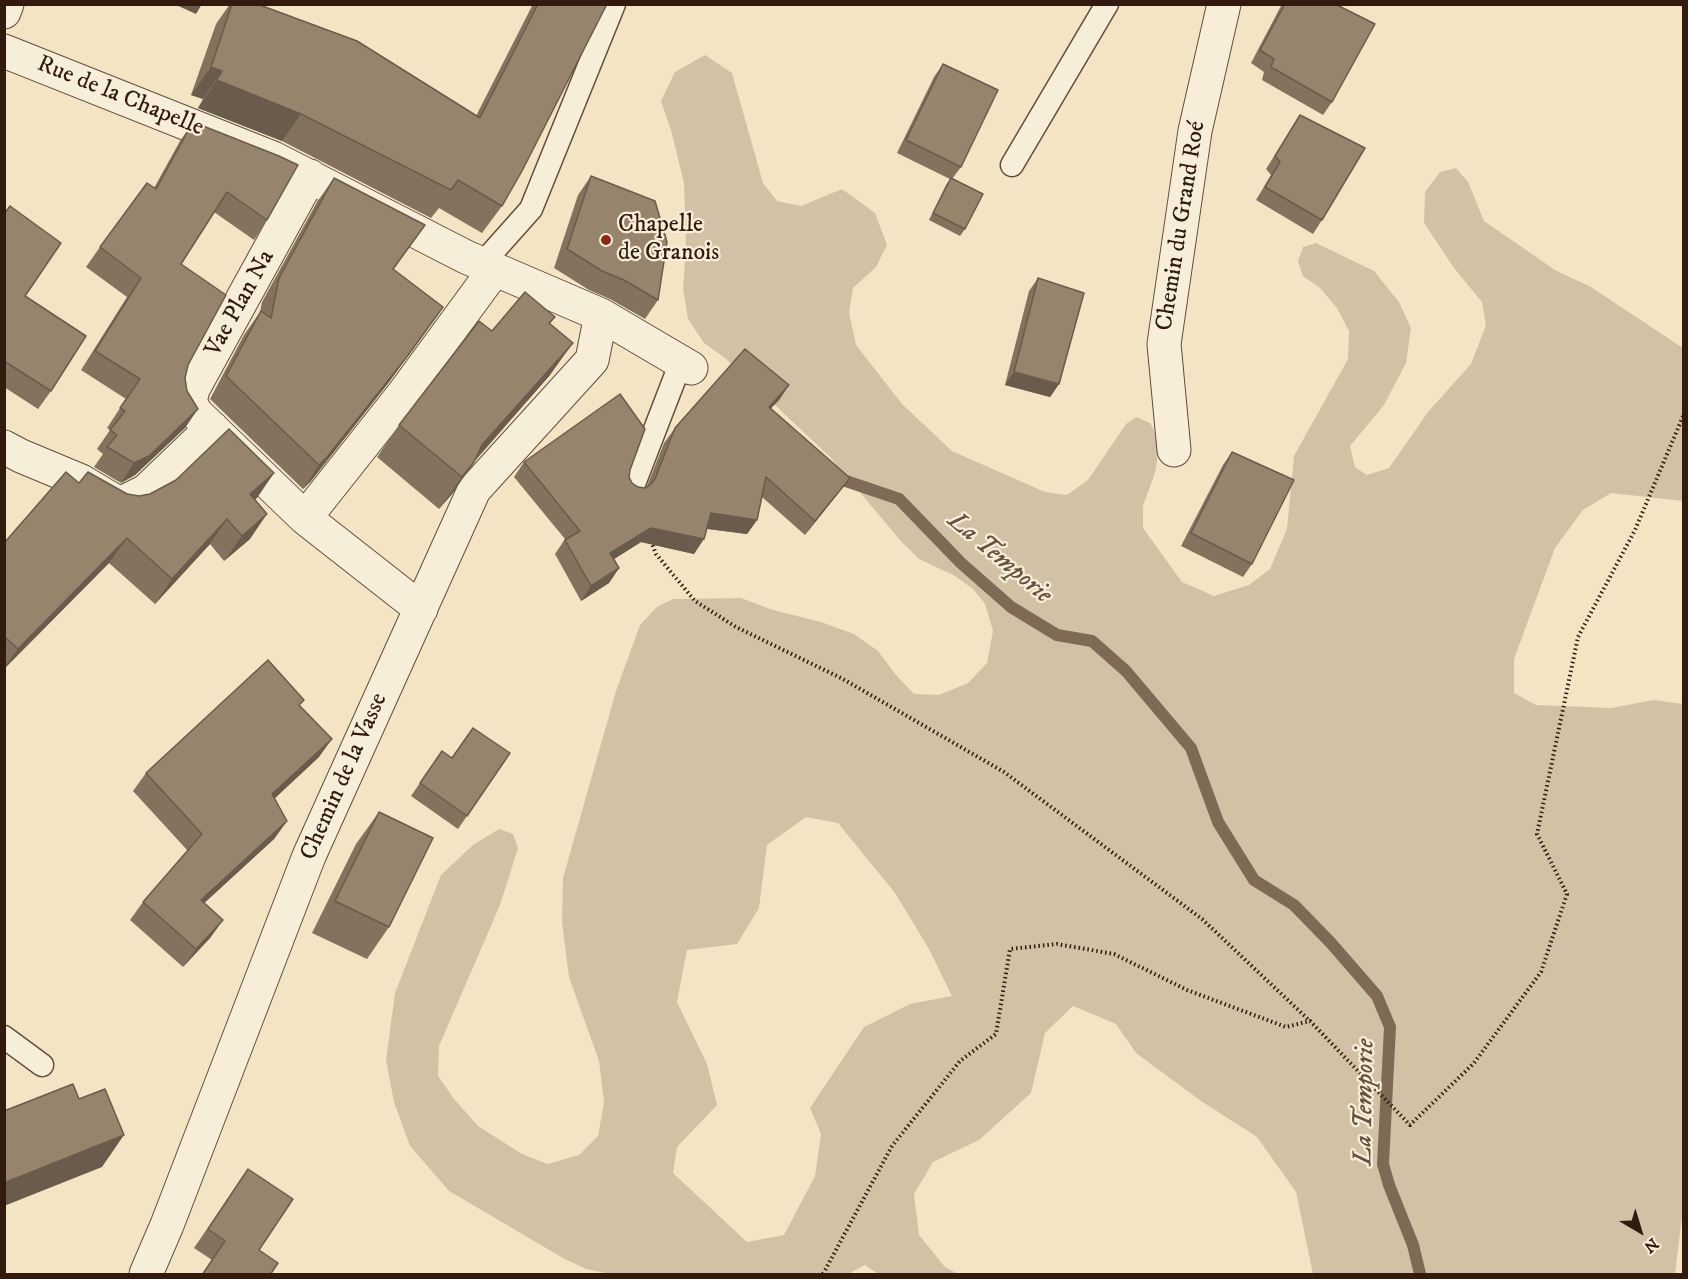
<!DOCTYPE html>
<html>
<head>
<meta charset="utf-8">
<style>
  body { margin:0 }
  #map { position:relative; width:1688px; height:1279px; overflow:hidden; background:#f3e5c4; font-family:"IM FELL DW Pica",serif }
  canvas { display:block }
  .frame { position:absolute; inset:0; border:6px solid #331a0f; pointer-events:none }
  .north { position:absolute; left:1610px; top:1201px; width:60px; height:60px; -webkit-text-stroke:4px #f7eed9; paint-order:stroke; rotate:142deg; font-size:16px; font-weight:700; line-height:24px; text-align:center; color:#331a0f }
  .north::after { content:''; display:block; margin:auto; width:21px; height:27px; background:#331a0f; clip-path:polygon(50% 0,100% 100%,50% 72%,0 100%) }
</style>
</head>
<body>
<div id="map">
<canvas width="1688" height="1279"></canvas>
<div class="frame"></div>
<div class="north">N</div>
</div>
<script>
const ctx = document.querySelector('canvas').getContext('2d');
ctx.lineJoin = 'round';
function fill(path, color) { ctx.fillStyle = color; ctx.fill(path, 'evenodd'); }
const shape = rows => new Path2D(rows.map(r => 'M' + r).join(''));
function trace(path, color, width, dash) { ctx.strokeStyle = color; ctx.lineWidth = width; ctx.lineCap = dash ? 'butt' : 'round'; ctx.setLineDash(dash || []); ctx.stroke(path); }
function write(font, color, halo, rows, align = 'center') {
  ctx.font = font + ' "IM FELL DW Pica",serif'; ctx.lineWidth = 4.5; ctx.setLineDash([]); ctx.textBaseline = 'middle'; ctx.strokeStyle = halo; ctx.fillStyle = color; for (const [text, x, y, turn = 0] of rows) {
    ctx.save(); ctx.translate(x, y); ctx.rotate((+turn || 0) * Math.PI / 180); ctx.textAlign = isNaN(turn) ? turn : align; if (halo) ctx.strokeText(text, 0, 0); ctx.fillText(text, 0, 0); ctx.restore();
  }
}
fill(shape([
  [705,55,732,73,763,183,777,201,801,206,842,189,875,213,887,245,876,267,853,288,849,313,856,345,902,404,952,451,1045,492,1067,495,1088,480,1126,424,1136,417,1150,423,1160,442,1155,473,1143,506,1143,528,1182,582,1214,596,1249,585,1270,569,1287,529,1294,456,1348,359,1349,331,1337,308,1319,287,1303,276,1298,261,1303,247,1316,243,1374,271,1399,302,1411,328,1406,363,1384,405,1350,446,1355,467,1367,475,1389,468,1428,412,1471,364,1486,325,1482,302,1454,268,1424,223,1425,192,1440,172,1456,168,1468,182,1484,221,1555,270,1591,287,1683,348,1683,501,1611,493,1583,510,1555,548,1514,659,1514,693,1536,705,1611,708,1654,700,1683,704,1684,1200,1675,1274,1313,1274,1296,1192,1257,1137,1201,1101,1136,1053,1116,1024,1073,1006,1045,1033,1031,1093,979,1140,933,1162,914,1194,919,1235,945,1267,958,1274,878,1274,865,1265,848,1274,610,1274,586,1269,563,1258,449,1191,410,1146,394,1102,386,1060,395,993,441,875,473,845,499,829,513,834,518,848,500,905,439,1046,438,1076,454,1099,478,1126,522,1154,548,1164,579,1155,598,1136,604,1102,599,1061,569,977,562,922,563,878,616,691,640,625,657,607,673,599,741,598,773,610,821,622,854,634,878,651,896,675,914,694,939,695,968,683,987,663,993,631,985,604,973,589,955,576,919,559,900,540,830,457,725,358,704,343,688,319,683,288,686,247,684,183,671,130,661,101,675,72],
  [806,817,838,823,895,893,929,949,952,996,910,1004,864,1027,810,1108,821,1134,815,1176,784,1235,747,1242,673,1173,677,1147,717,1105,707,1064,677,1002,687,950,737,944,759,908,767,845]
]), '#d2c2a5');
trace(shape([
  [833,473,843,480,899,499,961,563,1011,607,1057,635,1092,641,1126,671,1191,748,1218,822,1254,880,1294,905,1331,943,1377,996,1390,1027,1383,1164,1389,1185,1413,1245,1420,1274]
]), '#7f6a56', 12);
const service = shape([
  [1012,165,1107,4],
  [482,264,531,209,614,4],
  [632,489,681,362],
  [4,1037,42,1065]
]);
const minor = shape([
  [4,51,273,158,466,257,601,315,691,368],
  [310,176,193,389,190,402,196,413,305,518,421,609],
  [4,447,21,456,81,481,118,503,124,502,146,491,212,428],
  [1174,450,1164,344,1195,131,1224,4],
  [305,518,404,393,495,269],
  [146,1274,167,1225,309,856,474,490,592,360,601,315]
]);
const tertiary = shape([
  [4,12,7,4]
]);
trace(service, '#634d3c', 25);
trace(minor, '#634d3c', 35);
trace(tertiary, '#634d3c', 35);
trace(shape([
  [651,541,656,554,695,601,736,627,841,678,1004,772,1202,919,1310,1021],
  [823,1274,892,1146,960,1061,996,1034,1010,949,1057,944,1114,954,1187,990,1286,1027,1310,1021,1410,1125,1474,1063,1541,972,1567,894,1537,834,1578,637,1635,530,1684,414]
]), '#331a0f', 4, [1.5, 3]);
trace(service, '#f7eed9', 22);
trace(minor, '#f7eed9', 33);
trace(tertiary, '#f7eed9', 33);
fill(shape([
  [230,4,257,4,476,116,533,4,607,4,502,206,482,233,439,208,431,218,282,141,198,108,203,99,191,95,216,24],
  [1282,4,1335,4,1332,102,1323,115,1262,80,1264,72,1251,63],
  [943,64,961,167,952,179,965,229,960,236,929,220,946,185,950,179,897,153,934,77],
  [1300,115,1322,220,1313,234,1256,200,1271,175,1266,169],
  [193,122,267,220,254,240,214,212,181,264,188,365,185,378,185,428,135,475,121,483,94,467,103,454,97,449,110,430,107,428,126,399,81,370,127,297,86,267,100,247,154,188,180,141],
  [591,176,658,300,645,319,610,299,589,290,554,268,578,195],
  [334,178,425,225,393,270,426,331,389,382,311,481,303,489,210,399,244,335,260,312,262,302,317,202],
  [4,214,25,296,51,391,38,409,4,387],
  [1038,278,1059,384,1050,397,1005,385,1029,291],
  [555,317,550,324,550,375,475,461,452,494,439,509,377,457,399,425,492,331],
  [789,385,779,400,771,408,850,478,839,492,805,535,762,497,757,520,747,534,707,529,694,554,641,542,614,559,619,568,609,583,581,601,555,554,565,539,514,477,524,462,630,470,629,477,632,483,638,487,645,488,647,486,664,443,675,428],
  [1232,452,1252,564,1243,577,1181,546,1223,465],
  [274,473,255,499,250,539,224,561,210,544,155,604,109,563,4,669,4,541,5,542,79,483,139,496],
  [300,705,319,757,275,798,287,821,274,839,204,903,223,920,210,938,183,967,130,920,143,902,188,851,133,791,146,773],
  [442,751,452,758,510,753,458,829,411,796],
  [379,812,389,927,367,959,312,933,356,844],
  [248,1169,259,1250,270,1275,202,1275,212,1260,194,1248]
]), '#82725e');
fill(shape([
  [174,4,202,4,196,14],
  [211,67,222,71,203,99,191,95],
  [217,80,301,114,282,141,198,108],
  [443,307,389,382,311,481,303,489,319,465],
  [573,343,550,375,460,477,482,445],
  [1014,372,1059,384,1050,397,1005,385],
  [789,385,779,400,759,421,769,407],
  [198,409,185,428,135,475,121,483,134,463],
  [474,462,452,494,439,509,462,477],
  [274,473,257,498,232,519,250,494],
  [850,478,839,492,805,535,815,521],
  [711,513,757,520,747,534,701,528],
  [267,514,250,539,224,561,242,536],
  [227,519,210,544,155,604,172,579],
  [651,528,704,539,694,554,641,542,600,568,610,553],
  [127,538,109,563,4,669,4,667,18,649],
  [619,568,609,583,581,601,591,586],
  [332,739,319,757,260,812,272,794],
  [287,821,274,839,188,918,201,900],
  [223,920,210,938,183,967,196,949],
  [124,1135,102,1167,4,1206,4,1183]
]), '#6a5c4c');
const building = shape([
  [232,4,257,4,357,41,480,118,538,4,607,4,522,171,502,206,458,180,451,190,301,114,217,80,222,71,211,67,232,4],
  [1285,4,1335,4,1375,24,1332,102,1271,67,1274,59,1260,50,1285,4],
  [943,64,998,90,961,167,906,140,943,64],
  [1300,115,1365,148,1322,220,1265,187,1280,162,1275,156,1300,115],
  [193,122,279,156,298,165,267,220,227,192,181,264,226,295,188,365,185,378,187,391,198,409,149,456,134,463,107,447,117,435,110,430,125,411,120,408,140,379,95,351,141,278,100,247,147,183,156,189,193,122],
  [591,176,655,201,667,242,658,300,624,280,602,271,567,249,591,176],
  [334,178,425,225,393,269,443,307,406,358,327,457,319,465,226,376,261,311,271,318,279,278,334,178],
  [951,178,983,194,965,229,933,213,951,178],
  [10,206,61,243,25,296,86,336,51,391,4,361,4,214,10,206],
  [1038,278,1084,293,1059,384,1014,372,1038,278],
  [525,292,555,317,549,323,573,343,482,445,474,462,462,477,399,425,479,321,492,331,525,292],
  [745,349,789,385,769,407,850,478,815,521,766,477,757,520,711,513,704,539,651,528,610,553,619,568,591,586,565,540,580,531,524,462,620,394,645,429,630,470,629,477,632,483,638,487,645,488,650,485,655,479,675,428,745,349],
  [229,429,274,473,250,494,267,514,242,536,227,519,172,579,127,538,18,649,4,636,4,541,5,542,66,472,79,483,88,472,127,494,139,496,150,494,176,480,229,429],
  [1232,452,1294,480,1252,564,1191,533,1232,452],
  [268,660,304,700,299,705,332,739,272,794,287,821,201,900,223,920,196,949,143,902,202,834,146,773,268,660],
  [473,728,510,753,467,816,420,783,442,751,452,758,473,728],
  [379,812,433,838,389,927,335,901,379,812],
  [73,1084,79,1099,105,1089,124,1135,4,1183,4,1111,73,1084],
  [248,1169,293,1199,259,1250,278,1263,270,1275,202,1275,225,1241,208,1229,248,1169]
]);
fill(building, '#97846d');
trace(building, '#6a5c4c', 1.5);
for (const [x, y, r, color] of [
  [606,240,6,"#8f2418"]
]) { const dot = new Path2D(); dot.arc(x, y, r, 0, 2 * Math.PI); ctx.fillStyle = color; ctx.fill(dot); trace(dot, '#f7eed9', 2); }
write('24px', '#331a0f', '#f7eed9', [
  ["Rue de la Chapelle",120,97,22],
  ["Chemin du Grand Roé",1182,226,-81],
  ["Vae Plan Na",241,304,-61],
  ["Chemin de la Vasse",345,777,-66]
]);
write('24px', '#331a0f', '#f7eed9', [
  ["Chapelle",618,226],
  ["de Granois",618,254]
], 'left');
write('italic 26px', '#66503f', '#f7eed9', [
  ["La Temporie",999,559,40],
  ["La Temporie",1366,1102,-89]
]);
</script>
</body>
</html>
